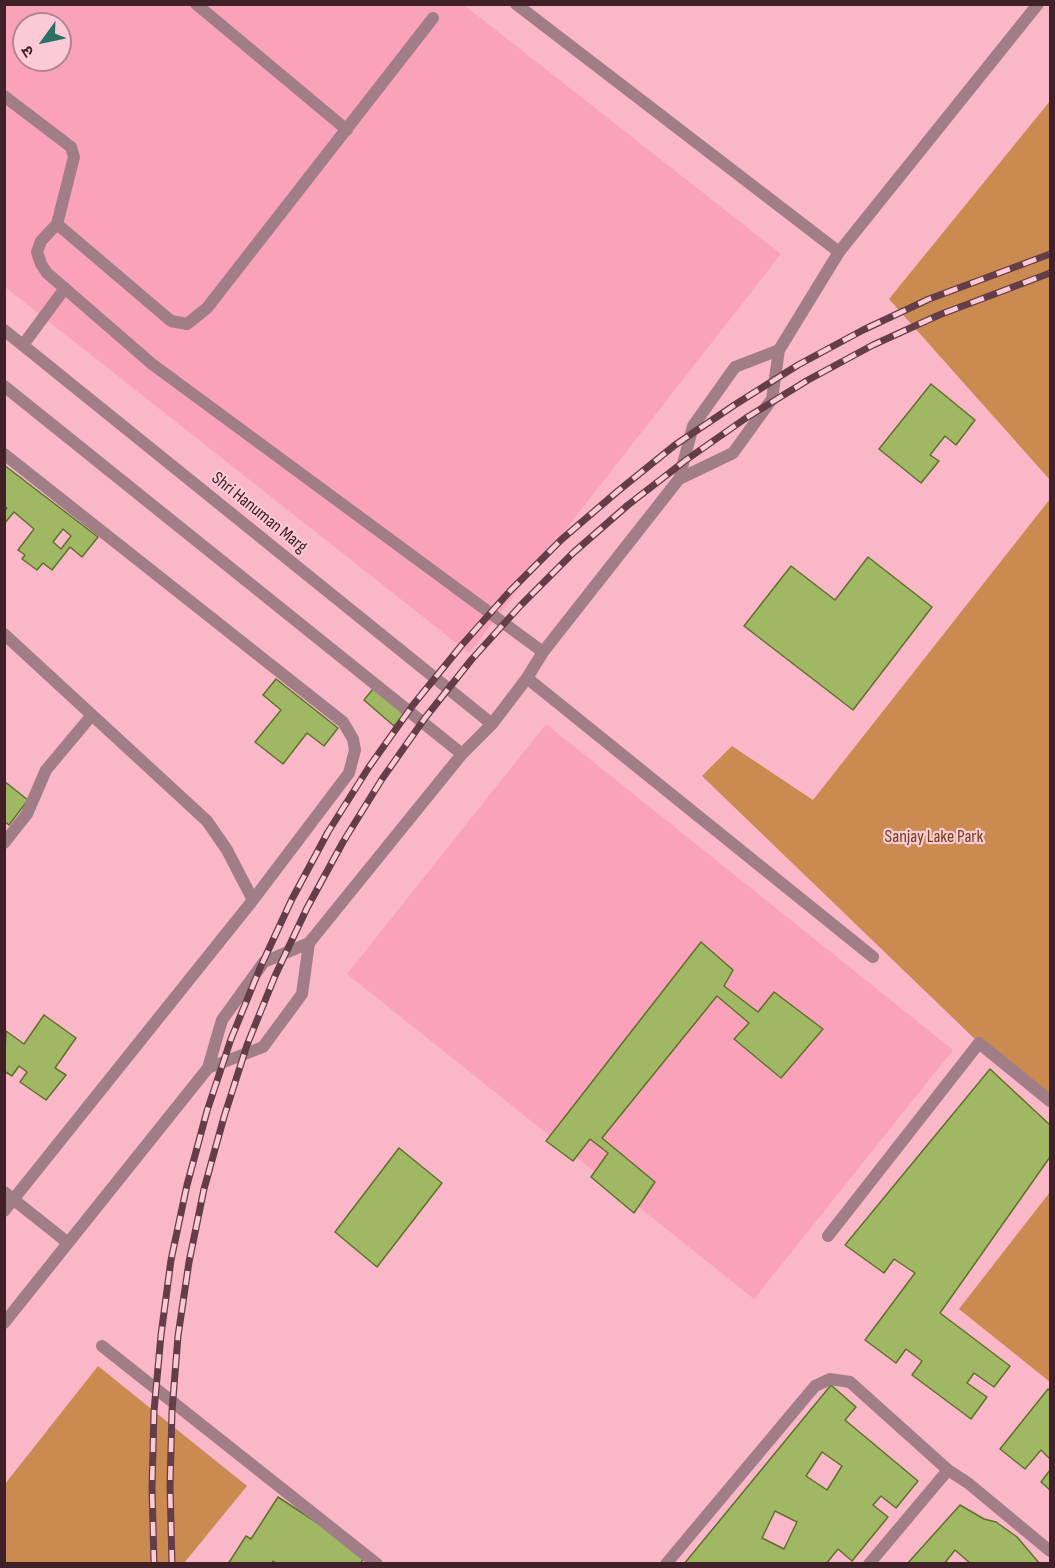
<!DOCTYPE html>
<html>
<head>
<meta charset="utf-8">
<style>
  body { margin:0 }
  #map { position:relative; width:1055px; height:1568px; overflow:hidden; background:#f9b7c8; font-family:"Sofia Sans Condensed","Noto Sans Devanagari",sans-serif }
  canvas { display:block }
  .frame { position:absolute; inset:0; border:6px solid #40212a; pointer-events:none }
  .north { position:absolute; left:12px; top:12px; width:60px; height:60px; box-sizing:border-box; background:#fcc9d6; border:2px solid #b18691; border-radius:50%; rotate:237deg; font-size:16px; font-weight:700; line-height:24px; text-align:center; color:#40212a }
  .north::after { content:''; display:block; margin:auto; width:21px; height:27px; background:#297065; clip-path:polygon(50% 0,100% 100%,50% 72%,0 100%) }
</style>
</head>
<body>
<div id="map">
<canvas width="1055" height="1568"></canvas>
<div class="frame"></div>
<div class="north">उ</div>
</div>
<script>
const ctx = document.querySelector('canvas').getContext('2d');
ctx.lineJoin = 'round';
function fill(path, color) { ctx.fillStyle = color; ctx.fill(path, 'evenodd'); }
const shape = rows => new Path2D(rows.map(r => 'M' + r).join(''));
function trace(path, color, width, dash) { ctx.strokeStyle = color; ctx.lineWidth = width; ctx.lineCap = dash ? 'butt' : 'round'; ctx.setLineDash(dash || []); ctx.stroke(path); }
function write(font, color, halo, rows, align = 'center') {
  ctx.font = font + ' "Sofia Sans Condensed",sans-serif'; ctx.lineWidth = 4.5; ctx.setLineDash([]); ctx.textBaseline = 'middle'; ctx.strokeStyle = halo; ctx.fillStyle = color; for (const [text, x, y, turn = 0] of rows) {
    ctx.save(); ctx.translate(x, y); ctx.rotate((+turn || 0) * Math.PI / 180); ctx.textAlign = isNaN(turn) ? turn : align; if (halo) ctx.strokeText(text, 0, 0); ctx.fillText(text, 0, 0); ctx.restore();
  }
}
fill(shape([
  [4,5,464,5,781,254,469,653,5,287],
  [24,24,60,24,60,60,24,60],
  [546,724,953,1050,754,1299,347,974]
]), '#fba2bb');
fill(shape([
  [1050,101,1050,480,889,299],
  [1050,499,1050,1103,979,1043,702,776,732,746,813,800],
  [1050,1192,1050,1382,959,1309],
  [98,1366,247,1486,184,1563,5,1563,5,1484]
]), '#ca8a50');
const building = shape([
  [931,384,975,420,956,445,945,436,930,455,939,461,921,483,879,449,931,384],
  [4,465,98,537,82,557,70,547,52,570,43,563,37,570,22,559,25,555,18,550,34,529,14,512,4,524,4,511,7,508,4,506,4,465],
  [63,529,71,536,61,549,53,542,63,529],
  [868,557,932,607,853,710,744,626,791,566,835,600,868,557],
  [276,679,338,728,324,746,307,733,283,764,255,742,281,710,263,695,276,679],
  [377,684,408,710,394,726,364,700,377,684],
  [4,781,28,800,9,825,4,821,4,781],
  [701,942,733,970,724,986,758,1012,774,992,823,1029,781,1078,734,1039,749,1023,717,996,602,1138,655,1182,634,1213,591,1177,608,1153,590,1139,573,1161,546,1141,701,942],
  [44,1015,76,1038,55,1068,66,1075,46,1100,20,1082,27,1072,19,1066,12,1076,4,1071,6,1031,24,1044,44,1015],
  [990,1069,1050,1125,1050,1157,940,1313,1010,1366,994,1387,974,1373,967,1383,987,1397,971,1419,912,1375,922,1361,906,1349,896,1363,865,1340,915,1273,894,1259,884,1273,845,1245,990,1069],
  [399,1148,442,1183,377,1267,335,1232,399,1148],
  [831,1385,856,1407,845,1420,918,1481,896,1508,881,1496,873,1505,888,1517,852,1561,838,1549,826,1564,684,1564,831,1385],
  [822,1452,842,1466,827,1490,806,1476,822,1452],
  [775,1511,797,1522,784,1549,762,1538,775,1511],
  [1048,1389,1050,1391,1050,1459,1041,1450,1025,1469,1000,1449,1048,1389],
  [1050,1470,1050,1490,1041,1482,1050,1470],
  [278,1497,366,1555,360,1564,277,1564,273,1561,272,1564,228,1564,246,1536,251,1539,278,1497],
  [960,1505,984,1519,996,1522,1017,1537,1040,1564,971,1564,955,1550,944,1564,907,1564,960,1505]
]);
fill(building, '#a0b763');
trace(building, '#5f712a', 1.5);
trace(shape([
  [196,4,347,130],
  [4,96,71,147,74,157,57,224,41,241,37,252,41,264,47,273,152,364,543,652],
  [57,224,171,321,187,324,207,308,433,18],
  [23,345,65,288]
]), '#a17e87', 12);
trace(shape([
  [516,4,839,252],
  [4,454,343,722,353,739,355,750,349,773,253,900,4,1211],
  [4,634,207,821,227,850,253,900],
  [527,678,873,957],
  [4,843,27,814,46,770,92,715],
  [4,1192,67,1242],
  [828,1236,979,1043,1050,1101],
  [102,1346,377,1564],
  [666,1564,815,1386,830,1379,850,1382,948,1470,968,1483,1050,1551],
  [869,1564,948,1470]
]), '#a17e87', 12);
trace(shape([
  [4,330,492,724],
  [4,386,462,754],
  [679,479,733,453,772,399,779,350,839,252,1038,4],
  [208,1068,263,1047,302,994,309,943],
  [4,1323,208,1068,222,1020,264,962,309,943,462,754,492,724,527,678,543,652,679,479,693,426,735,367,779,350]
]), '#a17e87', 12);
const rail = shape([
  [154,1564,152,1488,154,1411,161,1335,171,1260,187,1185,207,1111,231,1039,260,968,292,899,328,832,369,767,413,705,461,646,510,591,562,539,618,491,675,445,736,404,798,365,863,330,929,299,1050,254],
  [172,1564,170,1486,172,1411,178,1336,189,1262,204,1189,224,1117,247,1045,275,976,307,908,343,842,382,779,425,718,472,659,521,605,573,553,628,505,686,460,746,418,808,380,873,345,939,315,1050,273]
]);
trace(rail, '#633e48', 7);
trace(rail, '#fcc9d6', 4.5, [14]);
write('18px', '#40212a', '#fcc9d6', [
  ["Shri Hanuman Marg",259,513,39]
]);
write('18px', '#704315', '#fcc9d6', [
  ["Sanjay Lake Park",934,837]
]);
</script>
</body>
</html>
